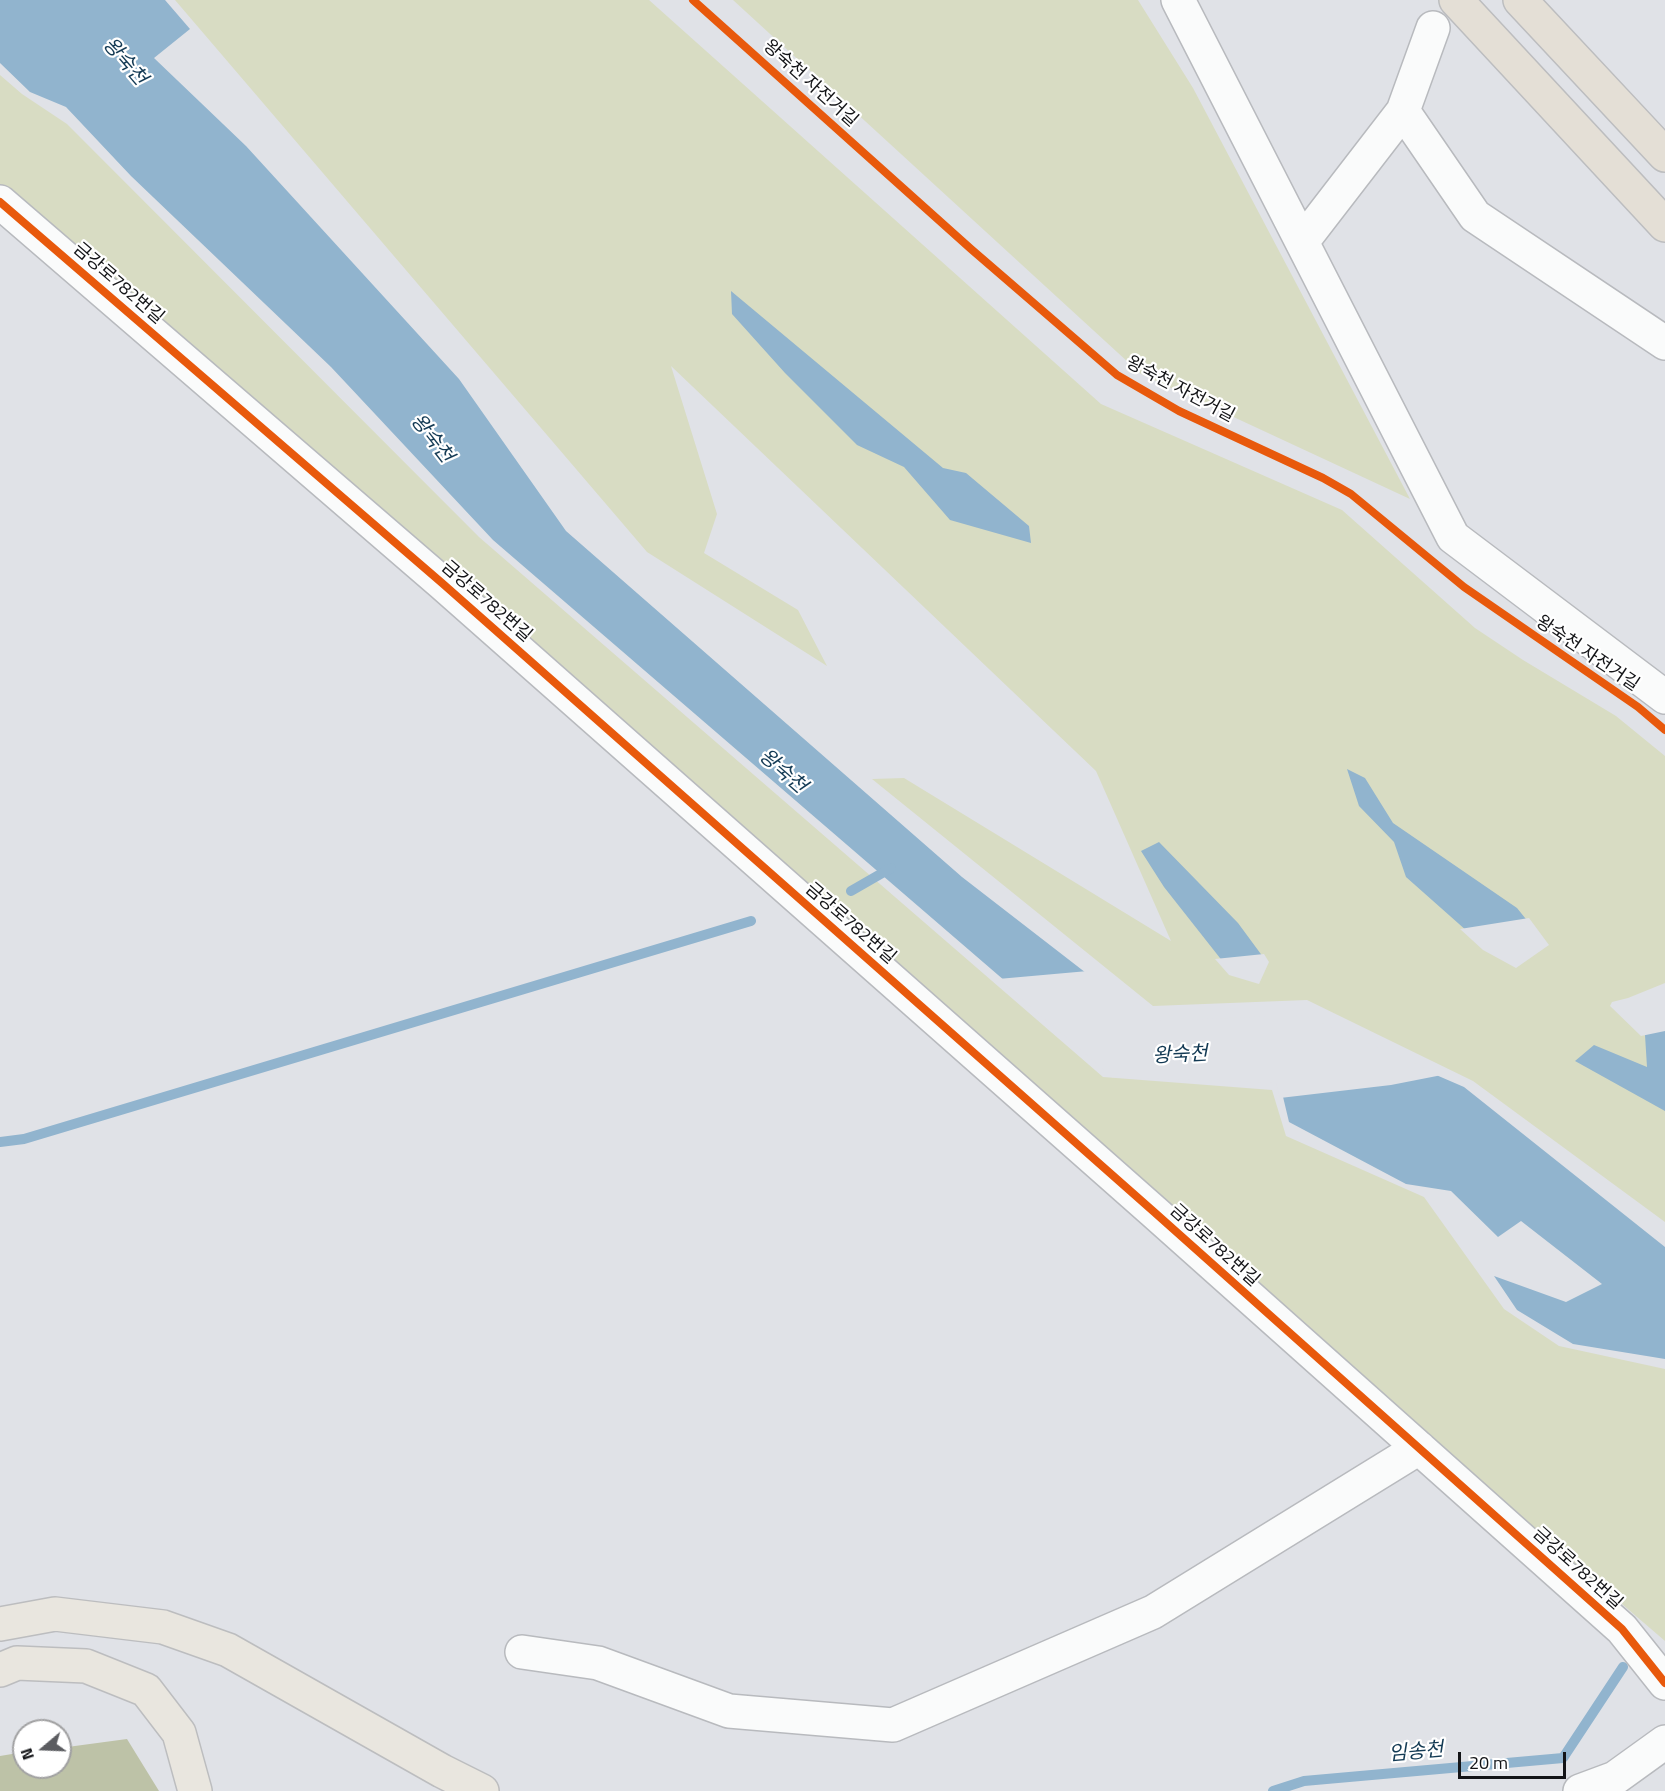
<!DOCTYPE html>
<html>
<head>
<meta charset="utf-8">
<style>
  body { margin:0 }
  #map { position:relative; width:1665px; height:1791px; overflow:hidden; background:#e0e2e7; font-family:"Titillium Web",sans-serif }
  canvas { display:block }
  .north { position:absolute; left:12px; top:1719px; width:60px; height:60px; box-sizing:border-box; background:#fff; border:2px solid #a1a1a2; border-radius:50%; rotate:251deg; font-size:16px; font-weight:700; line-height:24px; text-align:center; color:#131417 }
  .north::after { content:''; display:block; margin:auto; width:21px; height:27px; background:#5b5c60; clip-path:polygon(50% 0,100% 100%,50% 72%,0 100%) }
  .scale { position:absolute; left:1458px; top:1752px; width:108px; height:27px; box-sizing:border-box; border:3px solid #131417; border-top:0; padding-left:8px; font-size:18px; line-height:21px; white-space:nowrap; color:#131417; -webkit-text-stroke:4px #fff; paint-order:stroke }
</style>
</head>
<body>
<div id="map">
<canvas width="1665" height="1791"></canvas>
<div class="north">N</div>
<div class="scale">20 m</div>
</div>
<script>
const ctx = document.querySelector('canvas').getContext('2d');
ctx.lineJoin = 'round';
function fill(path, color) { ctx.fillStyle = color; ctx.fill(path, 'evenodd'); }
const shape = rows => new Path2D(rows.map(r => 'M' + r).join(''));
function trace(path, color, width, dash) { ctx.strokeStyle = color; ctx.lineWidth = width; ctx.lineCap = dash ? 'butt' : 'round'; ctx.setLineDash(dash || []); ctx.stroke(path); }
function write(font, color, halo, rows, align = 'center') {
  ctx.font = font + ' "Titillium Web","Noto Sans KR",sans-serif'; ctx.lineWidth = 4.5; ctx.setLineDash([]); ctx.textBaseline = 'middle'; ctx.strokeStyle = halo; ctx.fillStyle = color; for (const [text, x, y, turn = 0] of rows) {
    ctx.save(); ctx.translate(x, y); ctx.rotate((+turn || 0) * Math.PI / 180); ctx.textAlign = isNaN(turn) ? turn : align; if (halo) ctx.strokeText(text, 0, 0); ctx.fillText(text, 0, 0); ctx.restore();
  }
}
fill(shape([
  [175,0,649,0,1101,404,1342,510,1475,628,1523,660,1616,716,1665,756,1665,1222,1473,1081,1307,1000,1153,1006,872,779,904,778,1171,941,1096,771,671,366,717,514,704,553,798,610,827,666,647,552],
  [733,0,1138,0,1193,88,1410,499,1141,374],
  [0,75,22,94,67,124,479,537,1103,1077,1272,1090,1286,1136,1424,1197,1504,1309,1559,1346,1665,1369,1665,1641,1401,1414,0,194]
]), '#d8dcc3');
fill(shape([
  [127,1739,159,1791,0,1791,0,1756,24,1752,24,1767,60,1767,60,1748]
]), '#bdc2a7');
fill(shape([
  [0,0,165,0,190,29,154,58,246,146,459,379,566,531,962,877,1152,1024,1304,1018,1464,1087,1665,1247,1665,1359,1573,1344,1517,1310,1494,1276,1566,1302,1602,1284,1521,1221,1498,1237,1451,1191,1406,1184,1289,1122,1279,1080,1113,1074,493,540,331,367,131,176,66,107,30,92,0,63],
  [731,291,943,468,966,473,1029,526,1031,543,950,520,904,467,857,445,785,373,732,314],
  [1347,769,1365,778,1393,823,1517,908,1546,944,1485,947,1406,877,1394,842,1359,806],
  [1159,842,1238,923,1266,961,1231,972,1164,887,1141,851],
  [1665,986,1665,1111,1575,1061,1594,1045,1647,1067,1645,1035,1613,1005]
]), '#91b4ce');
fill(shape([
  [1529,918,1549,945,1516,968,1483,950,1460,929],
  [1264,954,1269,962,1259,984,1229,975,1215,959],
  [1088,971,1153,1021,1304,1015,1442,1075,1391,1085,1280,1098,1276,1083,1112,1077,998,979],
  [1665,983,1665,1031,1641,1036,1610,1006,1612,1002,1628,998]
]), '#e0e2e7');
trace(shape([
  [851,891,891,868],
  [0,1142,24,1139,751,921],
  [1273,1791,1304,1781,1563,1758,1623,1667]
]), '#91b4ce', 10);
const minor = shape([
  [1178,0,1453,537,1665,697],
  [1403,111,1475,216,1665,343],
  [0,202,442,583,1153,1211,1622,1629,1665,1683],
  [1302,242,1403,111,1433,28],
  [522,1652,598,1663,729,1711,893,1725,1153,1612,1419,1448],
  [1580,1791,1615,1778,1665,1742]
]);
const primary = shape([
  [0,1624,55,1614,163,1627,228,1650,442,1771,482,1791],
  [0,1670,17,1663,86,1666,146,1690,179,1733,195,1791]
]);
const trunk = shape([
  [1456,0,1665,225],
  [1520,0,1665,155]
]);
trace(minor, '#b8babe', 36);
trace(primary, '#bcbdbf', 36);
trace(trunk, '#bcbdbf', 36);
trace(minor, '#fafbfb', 33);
trace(primary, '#e9e6df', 33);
trace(trunk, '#e4dfd6', 33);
trace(shape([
  [693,0,971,249,1117,375,1179,411,1323,478,1351,494,1464,587,1638,707,1665,730],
  [0,202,442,583,1153,1211,1622,1629,1665,1683]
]), '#e8590c', 8);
write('18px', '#131417', '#fff', [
  ["왕숙천 자전거길",810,84,42],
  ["금강로782번길",118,284,41],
  ["왕숙천 자전거길",1180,390,28],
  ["금강로782번길",486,602,41],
  ["왕숙천 자전거길",1587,654,34],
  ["금강로782번길",850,924,41],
  ["금강로782번길",1214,1246,42],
  ["금강로782번길",1577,1569,42]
]);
write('italic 20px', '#133a54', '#fff', [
  ["왕숙천",124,62,49],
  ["왕숙천",431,439,52],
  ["왕숙천",782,772,41],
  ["왕숙천",1180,1056,-3],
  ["임송천",1416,1753,-5]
]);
</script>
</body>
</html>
